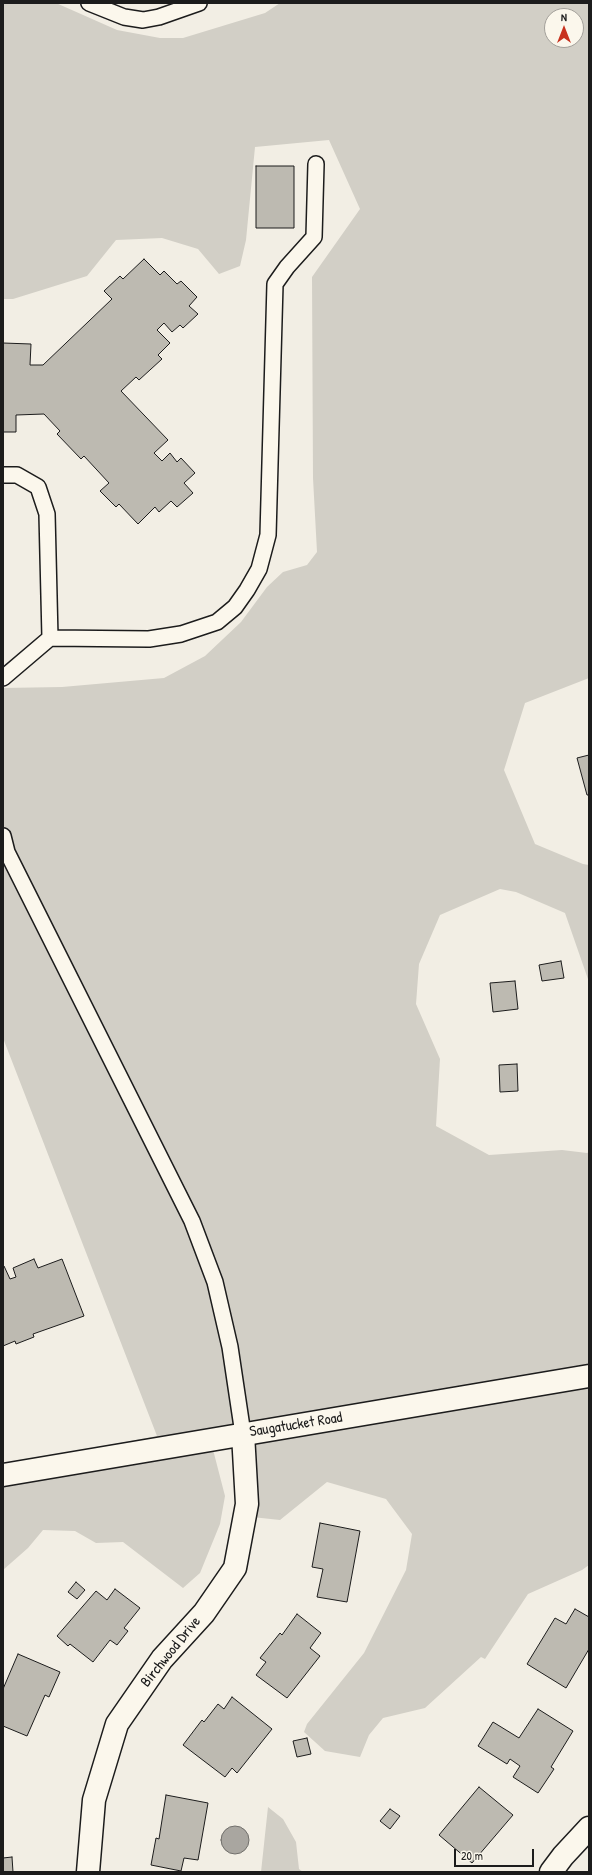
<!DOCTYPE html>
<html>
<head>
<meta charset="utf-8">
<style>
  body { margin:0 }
  #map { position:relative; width:592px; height:1875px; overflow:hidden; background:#f2eee4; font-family:"Patrick Hand",sans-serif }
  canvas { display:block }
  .frame { position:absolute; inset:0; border:4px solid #1c1c1c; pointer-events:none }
  .north { position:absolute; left:544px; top:8px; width:40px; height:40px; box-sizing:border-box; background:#fbf7ec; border:1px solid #a29f99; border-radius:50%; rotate:0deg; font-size:11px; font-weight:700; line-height:16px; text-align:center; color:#1c1c1c }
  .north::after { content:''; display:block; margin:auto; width:14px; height:18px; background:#c8321e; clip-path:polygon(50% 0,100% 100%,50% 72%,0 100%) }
  .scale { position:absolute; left:454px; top:1849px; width:80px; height:18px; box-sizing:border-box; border:2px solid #1c1c1c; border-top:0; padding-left:5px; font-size:12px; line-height:14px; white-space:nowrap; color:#1c1c1c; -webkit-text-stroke:3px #fbf7ec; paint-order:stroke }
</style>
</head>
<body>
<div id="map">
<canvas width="592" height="1875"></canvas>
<div class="frame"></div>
<div class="north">N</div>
<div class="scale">20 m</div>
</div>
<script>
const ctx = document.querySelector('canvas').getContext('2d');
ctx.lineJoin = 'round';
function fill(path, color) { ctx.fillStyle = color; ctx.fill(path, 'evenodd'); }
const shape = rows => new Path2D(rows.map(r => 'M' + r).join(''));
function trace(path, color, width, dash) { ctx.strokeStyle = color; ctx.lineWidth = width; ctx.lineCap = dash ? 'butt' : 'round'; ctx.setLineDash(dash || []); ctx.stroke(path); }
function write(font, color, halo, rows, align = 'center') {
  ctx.font = font + ' "Patrick Hand",sans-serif'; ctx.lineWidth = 3.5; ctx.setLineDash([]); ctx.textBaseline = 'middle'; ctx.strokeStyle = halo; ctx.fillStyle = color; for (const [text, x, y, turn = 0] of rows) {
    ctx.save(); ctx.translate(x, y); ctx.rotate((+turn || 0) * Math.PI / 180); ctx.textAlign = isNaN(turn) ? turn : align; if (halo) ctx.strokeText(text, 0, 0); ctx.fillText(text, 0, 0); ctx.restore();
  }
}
fill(shape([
  [3,3,56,3,117,30,160,38,183,38,265,13,280,3,589,3,589,678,525,703,504,770,535,844,583,864,589,865,589,982,565,913,516,892,500,889,440,915,419,964,416,1004,440,1059,436,1126,489,1155,562,1150,587,1153,589,1152,589,1565,582,1570,528,1594,485,1659,481,1657,425,1708,383,1718,369,1735,360,1757,325,1751,304,1732,307,1724,364,1653,406,1570,412,1534,386,1499,327,1482,280,1520,252,1517,257,1487,252,1428,210,1438,225,1496,220,1524,200,1573,183,1588,123,1542,96,1543,75,1531,43,1530,28,1548,3,1570,3,1465,157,1436,3,1038,3,688,62,687,164,678,205,656,241,622,267,587,283,572,307,565,317,552,313,478,312,277,360,209,329,140,255,147,246,240,240,266,219,274,198,249,162,238,116,240,87,276,13,299,3,299],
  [552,16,576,16,576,40,552,40],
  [268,1807,283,1819,296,1842,299,1869,303,1872,261,1872]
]), '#d2cfc6');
const water = shape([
  '221 1840a14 14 0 1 1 28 0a14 14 0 1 1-28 0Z'
]);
fill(water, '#a9a6a0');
trace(water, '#716f6b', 1);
const building = shape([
  [256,166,294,166,294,228,256,228,256,166],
  [144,259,160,275,164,271,177,284,181,281,197,297,189,306,198,314,183,328,180,325,172,332,164,323,157,330,170,343,158,355,162,359,139,380,136,377,121,391,168,440,154,453,162,461,170,453,177,462,181,458,195,473,184,483,193,493,177,507,171,501,159,512,155,507,138,524,119,504,116,507,100,491,109,483,84,456,81,459,57,434,60,431,44,414,16,415,16,432,3,432,3,343,31,344,30,365,43,365,112,299,104,291,120,276,123,279,144,259],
  [589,755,589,795,587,795,577,758,589,755],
  [561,961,564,978,542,981,539,965,561,961],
  [515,981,518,1009,493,1012,490,983,515,981],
  [517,1064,518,1091,500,1092,499,1065,517,1064],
  [34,1259,38,1268,62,1259,84,1316,33,1334,34,1337,16,1344,15,1341,3,1346,3,1266,4,1266,10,1279,16,1277,13,1268,34,1259],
  [320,1523,360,1531,347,1602,317,1597,323,1569,312,1567,320,1523],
  [76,1582,85,1590,77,1599,68,1592,76,1582],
  [115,1589,140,1608,124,1628,128,1631,117,1645,110,1640,93,1662,70,1644,68,1646,57,1636,96,1591,107,1600,115,1589],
  [575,1609,589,1617,589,1649,566,1688,527,1664,555,1618,566,1624,575,1609],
  [297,1614,321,1633,310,1648,320,1656,287,1698,256,1675,266,1662,260,1658,280,1633,282,1635,297,1614],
  [18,1654,60,1672,49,1697,45,1695,27,1736,3,1726,3,1689,18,1654],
  [232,1697,272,1729,237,1773,232,1768,225,1777,183,1745,202,1720,204,1722,218,1704,224,1709,232,1697],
  [538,1709,573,1731,551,1767,554,1769,538,1793,513,1777,520,1766,510,1759,507,1764,478,1746,493,1722,519,1738,538,1709],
  [307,1738,311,1754,297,1757,293,1741,307,1738],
  [479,1787,513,1815,472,1863,439,1835,479,1787],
  [166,1795,208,1803,198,1860,184,1858,181,1871,151,1865,156,1838,159,1839,166,1795],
  [390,1809,400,1816,390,1829,380,1821,390,1809],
  [12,1857,13,1872,3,1872,3,1858,12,1857]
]);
fill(building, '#bdbab1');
trace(building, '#1c1c1c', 1);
const service = shape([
  [89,3,124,17,143,20,159,17,199,3],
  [3,475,17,475,38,487,47,514,50,638,3,678],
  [50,638,149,639,181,634,217,622,235,607,247,590,259,569,268,535,275,284,287,267,314,237,316,164],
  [3,836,7,852,192,1221,215,1282,230,1347,243,1434]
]);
const minor = shape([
  [88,1872,94,1800,117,1724,162,1659,204,1613,235,1568,247,1504,243,1434],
  [551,1872,563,1856,589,1828]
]);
const tertiary = shape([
  [3,1475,589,1376]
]);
trace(service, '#1c1c1c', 18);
trace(minor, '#1c1c1c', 25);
trace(tertiary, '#1c1c1c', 25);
trace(service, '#fbf7ec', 15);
trace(minor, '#fbf7ec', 22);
trace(tertiary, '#fbf7ec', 22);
write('15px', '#1c1c1c', '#fbf7ec', [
  ["Saugatucket Road",296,1425,-9],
  ["Birchwood Drive",171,1652,-51]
]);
</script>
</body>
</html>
